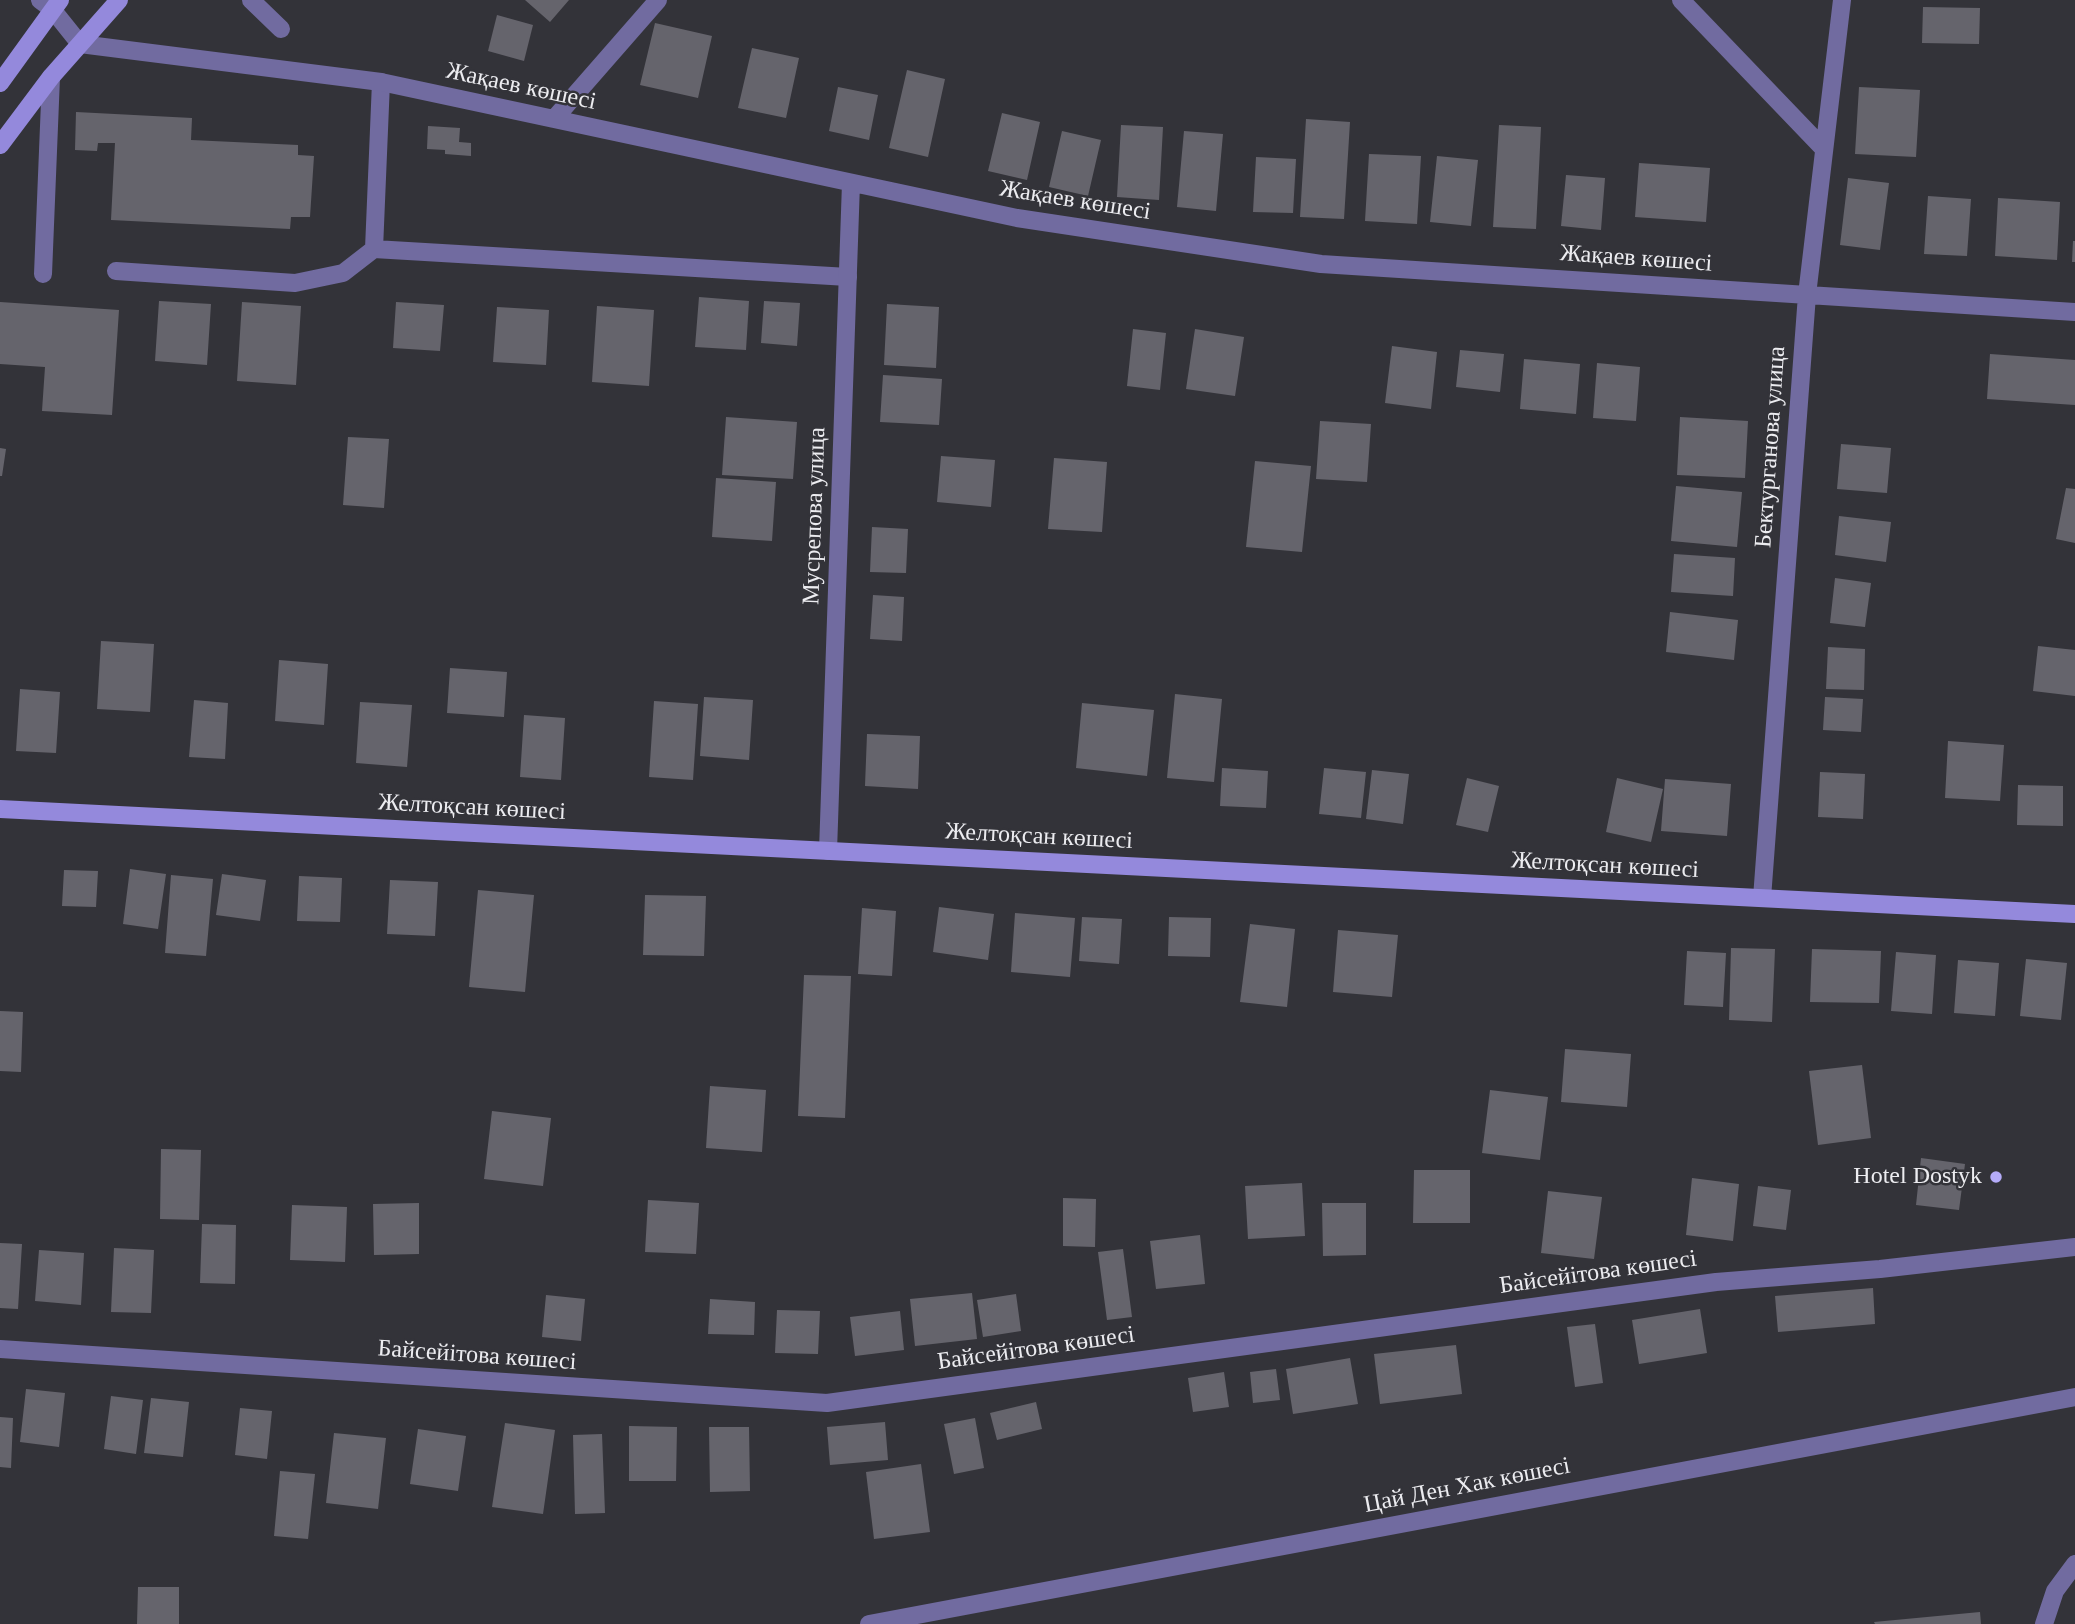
<!DOCTYPE html>
<html>
<head>
<meta charset="utf-8">
<style>
  body { margin:0 }
  canvas { display:block; background:#333339 }
</style>
</head>
<body>
<canvas width="2075" height="1624"></canvas>
<script>
const ctx = document.querySelector('canvas').getContext('2d');
ctx.lineJoin = 'round';
function fill(path, color) { ctx.fillStyle = color; ctx.fill(path, 'evenodd'); }
const shape = rows => new Path2D(rows.map(r => 'M' + r).join(''));
function trace(path, color, width, dash) { ctx.strokeStyle = color; ctx.lineWidth = width; ctx.lineCap = dash ? 'butt' : 'round'; ctx.setLineDash(dash || []); ctx.stroke(path); }
function write(font, color, halo, rows, align = 'center') {
  ctx.font = font + ' "Times New Roman",serif'; ctx.lineWidth = 5; ctx.setLineDash([]); ctx.textBaseline = 'middle'; ctx.strokeStyle = halo; ctx.fillStyle = color; for (const [text, x, y, turn = 0] of rows) {
    ctx.save(); ctx.translate(x, y); ctx.rotate((+turn || 0) * Math.PI / 180); ctx.textAlign = isNaN(turn) ? turn : align; if (halo) ctx.strokeText(text, 0, 0); ctx.fillText(text, 0, 0); ctx.restore();
  }
}
fill(shape([
  [525,0,569,0,550,22],
  [1923,7,1980,8,1979,44,1922,43],
  [497,15,533,25,524,61,488,51],
  [655,23,712,36,698,98,640,85],
  [752,48,799,58,786,118,738,108],
  [907,70,945,79,928,157,889,148],
  [838,87,878,95,869,140,829,131],
  [1859,87,1920,90,1916,157,1855,154],
  [76,112,192,118,191,140,298,145,298,155,314,156,310,217,291,217,290,229,111,220,115,143,98,143,97,151,75,150],
  [1002,113,1040,122,1027,180,988,171],
  [1306,119,1350,122,1344,219,1300,217],
  [1121,125,1163,127,1159,200,1117,197],
  [1499,125,1541,127,1536,229,1493,227],
  [428,126,460,128,459,142,471,143,471,156,445,154,445,150,427,149],
  [1062,131,1101,140,1088,196,1049,187],
  [1184,131,1223,134,1216,211,1177,207],
  [1369,154,1421,156,1417,224,1365,221],
  [1437,156,1478,160,1471,226,1430,222],
  [1256,157,1296,159,1293,213,1253,212],
  [1639,163,1710,168,1706,222,1635,217],
  [1566,175,1605,178,1601,230,1561,226],
  [1848,178,1889,183,1880,250,1840,245],
  [1928,196,1971,199,1967,256,1924,254],
  [1998,198,2060,202,2057,260,1995,256],
  [2073,241,2075,241,2075,262,2072,262],
  [699,297,749,301,746,350,695,347],
  [159,301,211,304,207,365,155,361],
  [764,301,800,303,797,346,761,343],
  [0,302,119,310,112,415,42,411,45,367,0,364],
  [242,302,301,306,296,385,237,381],
  [396,302,444,305,440,351,393,348],
  [887,304,939,307,936,368,884,365],
  [597,306,654,310,649,386,592,382],
  [497,307,549,310,546,365,493,362],
  [1133,329,1166,333,1160,390,1127,386],
  [1195,329,1244,337,1235,396,1186,389],
  [1392,346,1437,352,1431,409,1385,403],
  [1460,350,1504,354,1500,392,1456,387],
  [1990,354,2075,360,2075,405,1987,399],
  [1524,359,1580,364,1576,414,1520,409],
  [1597,363,1640,367,1636,421,1593,418],
  [883,375,942,379,939,425,880,422],
  [726,417,797,422,793,479,722,475],
  [1680,417,1748,421,1745,478,1677,475],
  [1320,421,1371,424,1367,482,1316,479],
  [348,437,389,439,384,508,343,505],
  [1841,444,1891,448,1887,493,1837,489],
  [0,448,6,449,2,476,0,476],
  [941,456,995,460,991,507,937,502],
  [1054,458,1107,462,1102,532,1048,529],
  [1255,461,1311,466,1302,552,1246,547],
  [716,478,776,482,772,541,712,537],
  [1676,486,1742,492,1737,547,1671,541],
  [2066,488,2075,489,2075,543,2056,539],
  [1839,516,1891,522,1886,562,1835,555],
  [872,527,908,529,906,573,870,572],
  [1674,554,1735,558,1733,596,1671,592],
  [1835,578,1871,583,1865,627,1830,623],
  [873,595,904,597,902,641,870,639],
  [1670,612,1738,620,1734,660,1666,652],
  [101,641,154,644,150,712,97,709],
  [2038,646,2075,650,2075,696,2033,691],
  [1828,647,1865,649,1864,690,1826,689],
  [279,660,328,664,324,725,275,721],
  [450,668,507,672,504,717,447,713],
  [20,689,60,692,56,753,16,751],
  [1175,694,1222,699,1214,782,1167,778],
  [704,697,753,700,749,760,700,756],
  [1825,697,1863,699,1861,732,1823,730],
  [194,700,228,703,225,759,189,757],
  [654,701,698,704,693,780,649,777],
  [360,702,412,705,407,767,356,763],
  [1082,703,1154,710,1147,776,1076,768],
  [524,715,565,718,561,780,520,777],
  [867,734,920,736,918,789,865,786],
  [1948,741,2004,745,2000,801,1945,798],
  [1222,768,1268,771,1266,808,1220,806],
  [1324,768,1366,772,1361,818,1319,814],
  [1372,770,1409,774,1403,824,1366,819],
  [1820,772,1865,774,1863,819,1818,817],
  [1467,778,1499,786,1488,832,1456,825],
  [1617,778,1663,789,1651,842,1606,832],
  [1665,779,1731,784,1727,836,1661,831],
  [2018,785,2063,786,2063,826,2017,825],
  [130,869,166,874,158,929,123,924],
  [64,870,98,871,96,907,62,906],
  [222,874,266,880,260,921,216,915],
  [171,875,213,879,206,956,165,953],
  [299,876,342,878,340,922,297,921],
  [390,880,438,882,435,936,387,934],
  [478,890,534,895,525,992,469,987],
  [645,895,706,896,704,956,643,955],
  [939,907,994,914,988,960,933,952],
  [862,908,896,911,892,976,858,974],
  [1015,913,1075,918,1070,977,1011,972],
  [1082,917,1122,919,1119,964,1079,961],
  [1169,917,1211,918,1210,957,1168,956],
  [1250,924,1295,929,1287,1007,1240,1002],
  [1338,930,1398,935,1392,997,1333,992],
  [1731,948,1775,949,1772,1022,1729,1020],
  [1812,949,1881,951,1879,1003,1810,1002],
  [1687,951,1726,953,1723,1007,1684,1005],
  [1896,952,1936,955,1932,1014,1891,1011],
  [2026,959,2067,963,2061,1020,2020,1016],
  [1958,960,1999,963,1995,1016,1954,1013],
  [804,975,851,976,845,1118,798,1116],
  [0,1011,23,1012,21,1072,0,1071],
  [1565,1049,1631,1054,1627,1107,1561,1102],
  [1862,1065,1871,1138,1818,1145,1809,1071],
  [710,1086,766,1090,762,1152,706,1148],
  [1490,1090,1548,1097,1540,1160,1482,1153],
  [492,1111,551,1118,543,1186,484,1179],
  [161,1149,201,1150,199,1220,160,1219],
  [1921,1158,1965,1164,1959,1210,1916,1205],
  [1414,1170,1470,1170,1470,1223,1413,1223],
  [1692,1178,1739,1184,1733,1241,1686,1235],
  [1302,1183,1305,1236,1248,1239,1245,1186],
  [1758,1186,1791,1190,1786,1230,1753,1226],
  [1548,1191,1602,1197,1594,1259,1541,1253],
  [1063,1198,1096,1199,1095,1247,1063,1246],
  [648,1200,699,1203,696,1254,645,1252],
  [419,1203,419,1254,374,1255,373,1204],
  [1322,1203,1366,1203,1366,1255,1323,1256],
  [292,1205,347,1207,345,1262,290,1260],
  [202,1224,236,1225,235,1284,200,1283],
  [1200,1235,1205,1284,1156,1289,1150,1241],
  [0,1243,22,1244,18,1309,0,1308],
  [114,1248,154,1250,151,1313,111,1312],
  [1123,1249,1132,1317,1107,1320,1098,1252],
  [39,1250,84,1253,81,1305,35,1301],
  [1873,1288,1875,1324,1778,1332,1775,1296],
  [972,1293,977,1339,915,1346,910,1299],
  [1016,1294,1021,1331,983,1337,977,1300],
  [546,1295,585,1299,581,1341,542,1337],
  [710,1299,755,1302,754,1335,708,1334],
  [1700,1309,1707,1353,1639,1364,1632,1320],
  [777,1310,820,1311,818,1354,775,1353],
  [900,1311,904,1350,855,1356,850,1317],
  [1595,1324,1603,1383,1575,1387,1567,1327],
  [1456,1345,1462,1394,1380,1404,1374,1354],
  [1350,1358,1358,1404,1293,1414,1286,1369],
  [1276,1369,1280,1400,1253,1403,1250,1372],
  [1224,1372,1229,1407,1193,1412,1188,1378],
  [26,1389,65,1393,59,1447,20,1442],
  [111,1396,143,1400,136,1454,104,1449],
  [151,1398,189,1402,183,1457,144,1453],
  [1036,1402,1042,1429,997,1440,990,1413],
  [240,1408,272,1411,267,1459,235,1455],
  [0,1417,13,1418,11,1468,0,1467],
  [975,1418,984,1468,954,1474,944,1424],
  [885,1422,888,1460,830,1465,827,1427],
  [505,1423,555,1430,543,1514,492,1507],
  [629,1426,677,1427,676,1481,629,1481],
  [709,1427,749,1427,750,1491,710,1492],
  [418,1429,466,1436,458,1491,410,1484],
  [334,1433,386,1438,378,1509,326,1503],
  [602,1434,605,1513,575,1514,573,1435],
  [921,1464,930,1532,874,1539,866,1472],
  [280,1471,315,1474,308,1539,274,1536],
  [138,1587,179,1587,179,1624,137,1624],
  [1980,1612,1981,1624,1875,1624,1874,1622]
]), '#65646c');
trace(shape([
  [251,0,281,29],
  [381,82,374,249,848,277],
  [116,271,295,283,343,273,374,249],
  [43,274,51,77],
  [2044,1624,2055,1591,2075,1564]
]), '#716ba0', 18);
trace(shape([
  [40,0,52,9,80,44,381,82,1017,218,1321,264,2075,312],
  [1681,0,1823,148],
  [554,119,658,0],
  [828,851,851,183],
  [1762,898,1807,295,1842,0],
  [0,1349,827,1403,1716,1282,1880,1269,2075,1247],
  [869,1624,2075,1397]
]), '#716ba0', 18);
trace(shape([
  [0,83,60,0],
  [0,145,51,77,119,0],
  [0,809,2075,914]
]), '#9489dc', 18);
for (const [x, y, r, color] of [
  [1996,1177,7,"#b5acf9"]
]) { const dot = new Path2D(); dot.arc(x, y, r, 0, 2 * Math.PI); ctx.fillStyle = color; ctx.fill(dot); trace(dot, '#333339', 2.5); }
write('24px', '#ececf0', '#333339', [
  ["Жақаев көшесі",521,87,12],
  ["Жақаев көшесі",1075,201,9],
  ["Жақаев көшесі",1636,259,4],
  ["Бектурганова улица",1771,447,-86],
  ["Мусрепова улица",815,516,-88],
  ["Желтоқсан көшесі",472,808,3],
  ["Желтоқсан көшесі",1039,837,3],
  ["Желтоқсан көшесі",1605,866,3],
  ["Байсейітова көшесі",1598,1273,-8],
  ["Байсейітова көшесі",1036,1349,-8],
  ["Байсейітова көшесі",477,1356,4],
  ["Цай Ден Хак көшесі",1467,1486,-11]
]);
write('24px', '#ececf0', '#333339', [
  ["Hotel Dostyk",1982,1177]
], 'right');
</script>
</body>
</html>
